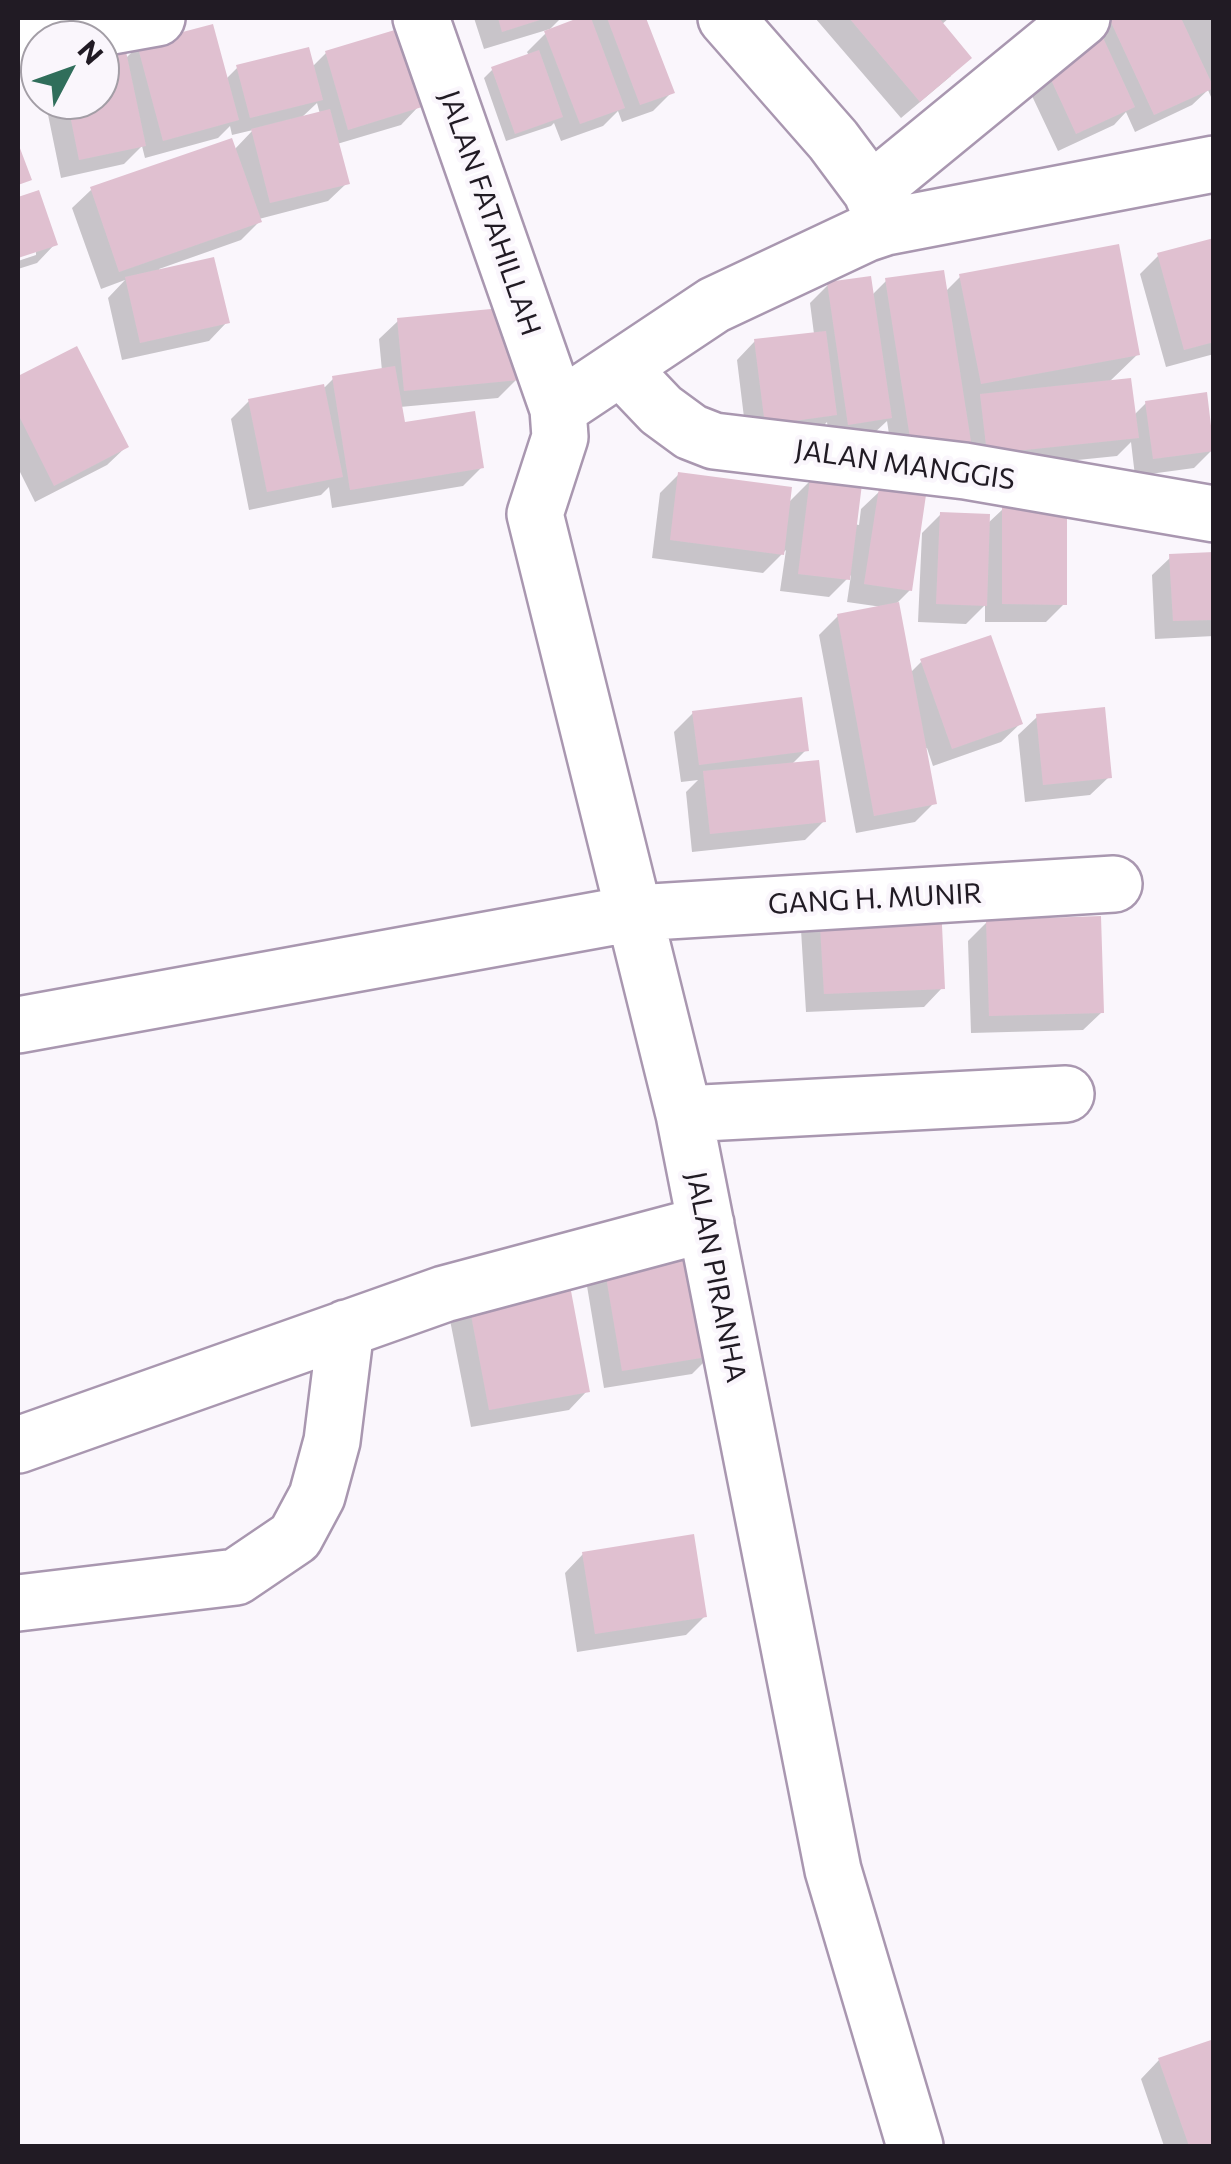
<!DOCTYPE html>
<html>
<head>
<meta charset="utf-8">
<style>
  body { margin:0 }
  #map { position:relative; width:1231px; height:2164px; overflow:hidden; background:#faf6fc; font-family:Commissioner,sans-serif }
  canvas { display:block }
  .frame { position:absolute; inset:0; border:20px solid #211b24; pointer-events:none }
  .north { position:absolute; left:20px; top:20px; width:100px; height:100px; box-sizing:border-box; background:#faf6fc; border:2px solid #a39ea6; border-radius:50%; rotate:49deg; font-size:28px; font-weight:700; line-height:40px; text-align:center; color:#211b24 }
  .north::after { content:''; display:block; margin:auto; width:35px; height:45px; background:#306e5b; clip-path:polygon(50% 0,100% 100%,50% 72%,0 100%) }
</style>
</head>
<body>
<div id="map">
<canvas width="1231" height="2164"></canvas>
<div class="frame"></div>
<div class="north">N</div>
</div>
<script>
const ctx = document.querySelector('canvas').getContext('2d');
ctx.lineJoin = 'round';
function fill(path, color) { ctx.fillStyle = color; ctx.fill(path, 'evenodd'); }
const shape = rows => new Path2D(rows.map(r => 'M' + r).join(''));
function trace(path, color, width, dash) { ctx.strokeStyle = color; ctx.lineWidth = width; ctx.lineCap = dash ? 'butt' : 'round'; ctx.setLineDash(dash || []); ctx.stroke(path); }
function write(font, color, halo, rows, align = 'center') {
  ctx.font = font + ' Commissioner,sans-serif'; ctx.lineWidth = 9; ctx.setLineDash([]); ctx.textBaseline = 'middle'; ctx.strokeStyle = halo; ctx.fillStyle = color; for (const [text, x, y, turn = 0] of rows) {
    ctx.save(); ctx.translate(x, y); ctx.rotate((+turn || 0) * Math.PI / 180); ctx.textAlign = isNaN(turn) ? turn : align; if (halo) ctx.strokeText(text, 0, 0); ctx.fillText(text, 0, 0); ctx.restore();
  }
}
fill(shape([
  [474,18,561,18,546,33,582,18,644,18,672,92,653,111,622,122,618,111,603,126,561,141,554,123,551,126,506,141,484,78,493,69,529,56,527,52,550,29,484,49],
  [815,18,949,18,941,25,951,76,901,118],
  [1108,18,1178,18,1179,20,1183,18,1214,18,1214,104,1208,90,1192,105,1135,132,1126,112,1114,125,1058,151,1024,79],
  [138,46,226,79,238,67,311,68,326,53,419,106,401,125,337,144,347,183,328,201,259,219,260,221,241,240,159,269,160,272,227,322,209,341,122,360,108,298,125,280,101,289,72,208,91,190,234,150,253,130,232,135,230,126,218,138,145,158,142,146,124,164,61,178,45,100,100,100,125,59],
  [317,103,320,114,300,119],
  [38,193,55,244,37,263,18,269,18,261,36,255,36,249,18,256,18,200],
  [1214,240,1214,354,1166,367,1140,274,1159,255],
  [961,276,1138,354,1109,382,1133,416,1146,403,1212,445,1214,443,1214,448,1194,468,1135,476,1131,442,1117,456,969,471,895,474,887,421,871,436,830,442,827,422,816,433,747,442,737,360,755,341,814,334,810,303,829,284,872,295,886,281,945,292],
  [398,321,517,379,498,398,400,407,403,424,482,467,463,486,332,508,329,487,321,495,249,510,231,419,249,401,325,387,333,379,382,371,379,339],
  [76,349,126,447,107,465,35,502,18,468,18,379],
  [679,474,788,503,811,480,854,524,859,525,861,509,880,491,910,590,897,603,910,673,921,662,1020,724,1001,742,933,766,927,748,924,749,934,803,915,822,856,833,819,635,838,616,882,607,847,602,851,575,829,597,780,591,786,550,763,573,652,558,660,493],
  [1003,509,1064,604,1046,622,985,622,985,605,966,624,918,622,922,533,941,514,987,524],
  [1214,554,1214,636,1155,639,1152,575,1171,557],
  [693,713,806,750,791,765,823,822,805,840,692,852,686,792,698,780,681,782,674,732],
  [1037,717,1109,777,1090,795,1025,802,1018,735],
  [820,912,942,988,924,1007,806,1012,801,930],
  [987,922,1102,1012,1083,1030,971,1033,968,941],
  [605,1268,711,1355,692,1374,604,1388,587,1286],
  [566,1278,587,1391,569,1410,471,1427,449,1315],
  [583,1554,704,1617,686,1635,577,1652,565,1573],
  [1214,2042,1214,2146,1164,2146,1141,2079,1159,2060]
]), '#0003');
fill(shape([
  [498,18,546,18,502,32],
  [578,18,591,18,625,108,580,124,544,31],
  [607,18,646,18,675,93,640,105],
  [849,18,939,18,972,58,920,102],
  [1109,18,1181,18,1214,88,1154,115],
  [213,24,239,120,163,141,137,44],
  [398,29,422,107,348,130,325,51],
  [1100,31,1135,107,1076,134,1041,58],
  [124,42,146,146,79,160,67,100,100,100,100,47],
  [309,47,323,100,250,118,236,65],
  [539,50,563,117,515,134,491,67],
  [330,109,350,184,270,203,251,129],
  [232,138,262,222,119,272,90,187],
  [18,143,32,180,18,185],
  [39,190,58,245,18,258,18,197],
  [1214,238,1214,342,1184,350,1157,253],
  [1119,244,1140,355,981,384,959,274],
  [214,257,230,323,140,343,125,277],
  [944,270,972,448,913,457,885,278],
  [871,276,892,418,848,425,827,282],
  [512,307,519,380,404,391,397,318],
  [826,331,837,415,765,425,754,339],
  [77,346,129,447,54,486,18,414,18,376],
  [395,366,405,422,475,411,484,468,350,490,332,376],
  [1131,378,1139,438,987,454,980,394],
  [324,384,343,477,267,492,248,399],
  [1207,392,1214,451,1153,459,1145,401],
  [678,472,792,487,784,555,670,540],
  [810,478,862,484,850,580,798,574],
  [879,488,926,495,912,591,864,584],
  [1002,506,1067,507,1067,605,1002,604],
  [940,512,990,514,987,606,936,604],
  [1214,552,1214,620,1173,621,1169,554],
  [899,602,937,804,874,816,837,614],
  [991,635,1023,724,952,749,920,659],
  [802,697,809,751,699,765,692,711],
  [1105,707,1112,778,1043,785,1036,714],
  [819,760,826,822,710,834,703,771],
  [941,904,945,989,824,994,819,909],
  [1101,916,1104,1013,989,1016,986,920],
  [695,1250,713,1356,622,1371,604,1265],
  [568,1275,590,1392,489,1410,467,1294],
  [694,1534,707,1617,595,1634,582,1552],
  [1214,2039,1214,2146,1189,2146,1158,2058]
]), '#e0c0d0');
const minor = shape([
  [421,18,558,409,560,437,535,514,684,1114,833,1870,915,2146],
  [726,18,833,140,871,191,885,224],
  [18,43,157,18],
  [871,191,1082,18],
  [621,368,661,410,691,432,714,441,965,471,1214,514],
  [558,409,714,305,865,234,886,227,1214,164],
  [18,1025,635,913,1114,884],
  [684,1114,1066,1094],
  [18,1445,444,1294,706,1224],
  [18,1603,236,1577,295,1537,317,1496,332,1441,346,1328]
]);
trace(minor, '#a997b0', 60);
trace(minor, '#fff', 55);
write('28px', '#211b24', '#faf6fc', [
  ["JALAN FATAHILLAH",490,213,71],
  ["JALAN MANGGIS",905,465,8],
  ["GANG H. MUNIR",875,899,-3],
  ["JALAN PIRANHA",716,1277,79]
]);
</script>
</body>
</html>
